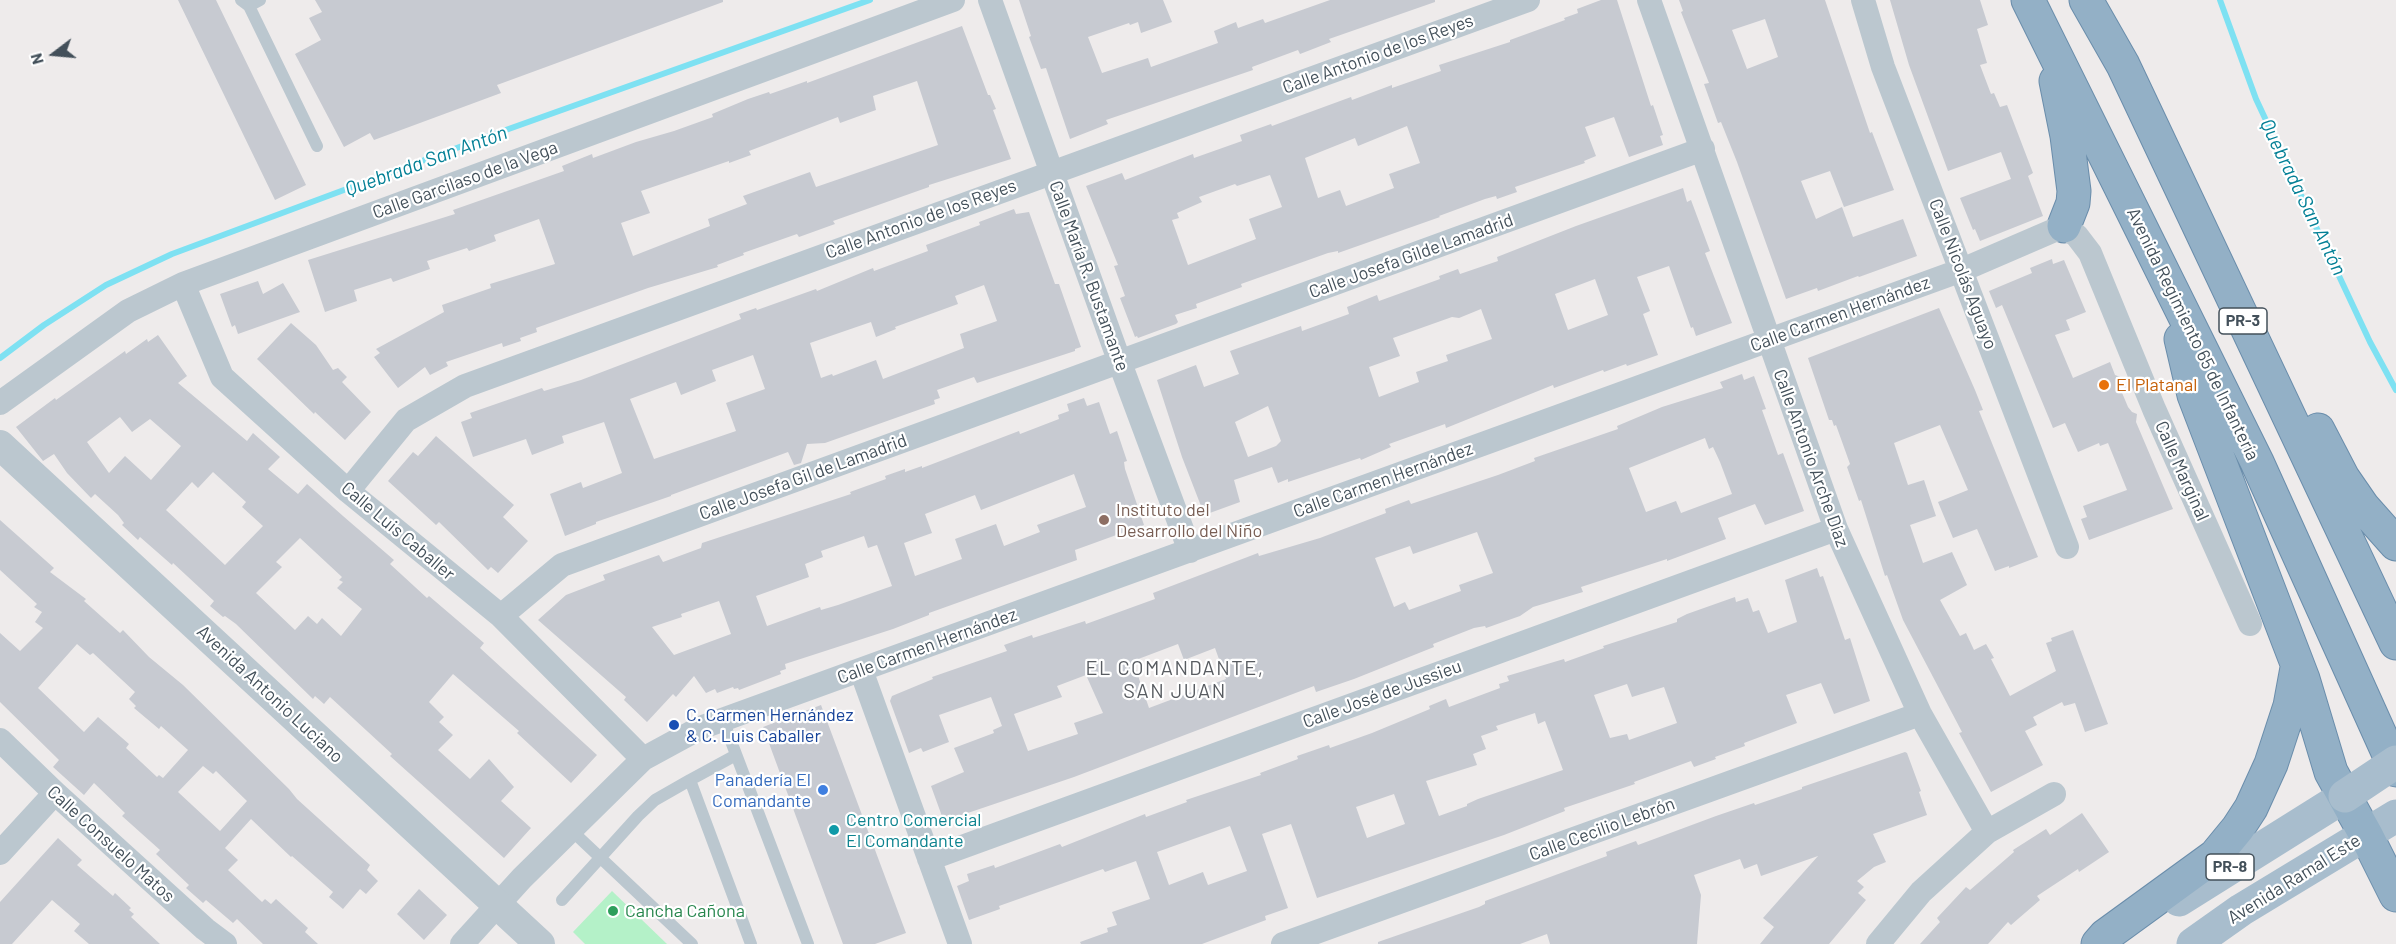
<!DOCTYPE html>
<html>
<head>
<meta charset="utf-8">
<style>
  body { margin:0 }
  #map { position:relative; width:2396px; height:944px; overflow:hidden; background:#eeebeb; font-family:Barlow,sans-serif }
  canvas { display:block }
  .north { position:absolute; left:24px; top:24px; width:60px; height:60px; -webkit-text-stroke:4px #fff; paint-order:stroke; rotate:254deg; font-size:16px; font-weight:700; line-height:24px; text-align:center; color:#43505a }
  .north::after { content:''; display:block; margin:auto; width:21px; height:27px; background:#43505a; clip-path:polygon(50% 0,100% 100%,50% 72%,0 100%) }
</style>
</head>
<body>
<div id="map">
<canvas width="2396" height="944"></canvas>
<div class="north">N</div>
</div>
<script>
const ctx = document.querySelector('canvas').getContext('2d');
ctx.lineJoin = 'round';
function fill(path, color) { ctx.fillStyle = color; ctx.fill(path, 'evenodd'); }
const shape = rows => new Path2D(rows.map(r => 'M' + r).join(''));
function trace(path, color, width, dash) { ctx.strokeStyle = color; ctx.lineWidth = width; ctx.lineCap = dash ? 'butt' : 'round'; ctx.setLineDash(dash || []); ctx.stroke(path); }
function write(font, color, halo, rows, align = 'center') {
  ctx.font = font + ' Barlow,sans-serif'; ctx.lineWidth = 4.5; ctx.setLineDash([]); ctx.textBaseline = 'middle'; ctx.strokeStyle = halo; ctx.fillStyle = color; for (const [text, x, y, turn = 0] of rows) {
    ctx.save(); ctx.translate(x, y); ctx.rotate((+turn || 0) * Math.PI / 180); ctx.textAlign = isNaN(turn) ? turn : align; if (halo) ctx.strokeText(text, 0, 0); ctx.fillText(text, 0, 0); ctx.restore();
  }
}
fill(shape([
  [612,891,667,944,585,944,573,932]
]), '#b4f1c8');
trace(shape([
  [2220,0,2256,99,2370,342,2396,390],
  [0,358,44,325,106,285,172,254,489,136,870,0]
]), '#7ee1f2', 6);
fill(shape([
  [178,0,216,0,306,185,275,200],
  [315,0,723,0,723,2,497,85,501,93,374,140,370,133,344,147,295,54,321,40,309,18,322,12],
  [1019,0,1163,0,1172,22,1141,33,1138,22,1130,25,1129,23,1088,37,1102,73,1148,58,1151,67,1218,43,1214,31,1236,22,1238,28,1263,19,1265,23,1330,0,1435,0,1435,2,1329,39,1331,42,1300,54,1298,50,1252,67,1253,70,1106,120,1108,124,1070,139,1046,68,1041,69,1029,37,1031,36],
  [1601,0,1617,0,1651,106,1653,105,1663,135,1660,136,1663,145,1629,157,1614,117,1585,127,1596,156,1584,161,1585,163,1515,187,1517,192,1497,199,1496,196,1485,199,1439,216,1440,217,1338,253,1338,251,1328,253,1241,284,1242,287,1196,304,1197,308,1175,315,1178,322,1176,324,1138,338,1137,336,1135,337,1120,298,1125,296,1114,266,1118,265,1086,186,1122,173,1125,180,1193,154,1194,158,1242,141,1240,135,1271,124,1272,126,1351,97,1352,100,1392,85,1392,88,1441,71,1439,65,1510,42,1510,40,1565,20,1564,18,1578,13,1577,9],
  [1407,126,1420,163,1389,174,1394,188,1346,206,1340,190,1318,198,1305,158,1355,138,1358,146],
  [1270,175,1282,207,1249,219,1256,239,1188,265,1172,220,1179,218,1177,213,1202,202,1199,197,1235,184,1237,186],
  [1679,0,1825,0,1870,133,1872,132,1894,190,1844,207,1830,171,1801,181,1816,219,1842,207,1853,237,1903,219,1917,256,1859,277,1858,276,1818,291,1817,288,1786,299,1737,162,1721,122,1718,123,1704,84,1709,83,1681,12,1683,11],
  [1765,19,1778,57,1747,69,1732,30],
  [1890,0,1980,0,1988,25,1977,29,1987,63,1980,65,1991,94,1994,93,2000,107,2007,105,2033,173,2028,176,2043,216,1980,241,1975,229,1973,230,1960,198,2011,179,2001,152,1948,171,1909,65],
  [962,26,988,95,990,95,996,109,993,110,1011,159,929,185,929,187,833,221,835,224,799,237,797,234,743,253,744,255,717,265,718,267,648,288,536,328,537,332,520,338,521,341,503,347,502,343,446,362,448,366,430,375,425,367,398,388,374,357,380,353,376,349,444,312,442,305,491,288,490,284,555,264,539,219,494,235,496,241,469,251,467,248,427,261,430,269,393,282,391,278,354,290,357,301,325,312,308,260,455,214,453,210,564,171,562,166,592,154,593,158,636,142,674,131,713,117,712,114,748,99,769,92,770,94,807,81,807,83],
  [917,81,938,145,816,187,810,172,743,196,747,204,708,219,710,226,633,256,621,223,650,213,641,191,729,161,729,163,751,155,749,151,838,117,840,123,876,110,873,96],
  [1683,188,1687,202,1691,200,1710,251,1705,253,1732,323,1696,336,1693,327,1691,328,1669,266,1637,277,1650,311,1643,314,1658,355,1627,366,1626,364,1604,372,1603,370,1554,388,1553,385,1446,428,1445,424,1389,444,1391,447,1361,460,1360,458,1288,482,1288,479,1278,483,1272,467,1234,480,1240,502,1207,514,1204,505,1201,506,1182,457,1157,380,1196,365,1204,387,1239,374,1230,351,1301,326,1302,331,1349,314,1347,307,1377,295,1379,301,1440,279,1439,276,1458,269,1460,274,1498,261,1497,257,1576,226],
  [1595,279,1608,315,1568,330,1555,294],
  [1481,309,1492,339,1446,355,1448,361,1416,372,1419,382,1379,397,1369,367,1400,356,1393,338,1452,317,1459,318],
  [1268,406,1281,441,1276,446,1248,457,1235,422],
  [1014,209,1016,214,1029,212,1055,284,1059,284,1081,347,1075,349,1075,351,977,383,974,377,937,390,940,398,934,400,935,404,825,443,807,444,801,463,794,465,788,452,671,495,671,496,596,522,596,524,565,536,550,494,581,482,583,488,622,473,604,422,562,436,564,443,532,455,526,439,473,457,461,422,472,418,470,413,542,388,544,391,581,380,741,319,739,314,756,308,757,310,816,289,817,291,873,268,874,271,928,251,926,245,980,225,979,222],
  [984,285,997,321,960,334,964,348,883,379,876,360,833,376,832,374,821,378,810,343,871,322,876,337,896,329,895,327,958,304,955,296],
  [753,355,765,389,726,403,736,431,654,459,630,399,676,382,681,395,716,381,712,370],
  [2052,259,2053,264,2064,260,2086,312,2066,320,2070,330,2055,335,2073,378,2110,362,2115,375,2123,378,2120,388,2128,407,2132,412,2137,414,2136,422,2173,509,2089,540,2081,519,2087,517,2083,506,2127,490,2108,443,2100,446,2099,443,2078,452,2065,423,2053,428,2002,305,1996,308,1989,291,2032,273,2030,268],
  [258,281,263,294,283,283,300,312,238,334,235,325,232,327,220,294],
  [1939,308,1975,390,1983,410,1979,411,2038,557,2009,568,2009,566,1995,571,1977,529,1953,538,1938,502,1968,490,1940,425,1894,443,1908,485,1924,480,1936,516,1910,525,1923,563,1952,552,1967,585,1940,600,1960,636,1966,633,1974,650,1986,644,1994,658,1991,659,2010,696,2056,671,2046,643,2052,641,2051,638,2073,630,2108,724,2085,732,2075,703,2064,706,2062,702,2033,717,2037,725,2025,731,2043,765,1991,792,1959,733,1962,732,1903,620,1887,575,1885,576,1861,500,1859,501,1847,467,1850,464,1836,425,1834,426,1832,420,1829,420,1808,358],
  [291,323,316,345,333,370,338,368,347,377,342,382,371,412,345,440,315,412,314,414,257,359],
  [158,335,187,376,178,383,247,441,253,433,280,457,268,469,298,494,307,484,343,516,394,560,390,564,427,598,429,596,484,643,480,648,597,755,571,783,517,733,519,731,453,674,429,702,444,717,439,722,453,735,438,750,470,779,489,759,514,787,501,801,531,828,504,858,390,756,392,754,330,697,324,704,315,696,313,699,236,624,225,616,223,617,210,606,214,601,173,563,172,565,140,537,138,540,122,525,124,523,118,515,95,494,91,498,67,473,54,454,43,461,16,427,55,398,56,400,125,351,126,354,147,339,148,342],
  [120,417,132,432,150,419,181,446,151,480,125,456,109,473,87,442],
  [213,472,246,502,242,507,263,526,225,565,166,510,192,482,198,488],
  [300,538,342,577,339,580,343,582,337,588,362,609,341,636,322,618,317,624,308,616,295,630,256,593,282,567,276,562],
  [1742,374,1744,380,1754,376,1766,409,1762,410,1778,455,1783,453,1804,511,1765,525,1755,504,1718,518,1726,539,1667,561,1667,559,1581,587,1583,592,1533,607,1520,616,1486,628,1485,626,1474,628,1433,644,1434,647,1354,679,1316,692,1314,686,1074,777,953,818,952,816,943,819,931,786,964,772,954,748,994,733,993,730,1002,726,991,697,939,715,949,742,923,752,921,748,909,753,890,701,892,696,933,679,932,677,1007,651,1004,645,1032,635,1033,638,1085,621,1086,624,1155,599,1153,593,1258,553,1259,556,1320,538,1386,513,1385,509,1409,500,1411,504,1498,475,1535,461,1534,458,1618,429,1617,426,1662,407,1723,388,1720,382],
  [1705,438,1709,449,1713,447,1720,462,1732,494,1681,513,1676,501,1646,512,1629,468],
  [1477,532,1493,573,1459,585,1461,591,1409,610,1405,602,1394,607,1375,558,1410,546,1413,554],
  [1178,644,1184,660,1215,648,1226,679,1149,708,1133,661],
  [1086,675,1103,713,1074,723,1078,734,1028,751,1014,714,1062,697,1057,686],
  [1084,398,1087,406,1099,402,1110,434,1117,431,1127,461,1124,462,1125,469,1144,525,1075,550,1077,560,929,613,929,615,893,629,785,664,786,669,780,671,781,674,739,690,738,688,734,689,733,687,717,693,715,689,706,693,694,676,676,697,673,694,647,722,624,700,626,697,538,620,566,595,605,580,603,575,659,555,663,562,701,548,702,543,851,494,850,492,886,479,885,476,905,469,905,472,922,466,922,468,1019,431,1020,434,1059,419,1058,415,1069,411,1067,404],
  [1074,474,1086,507,1037,525,1040,532,1004,546,996,524,955,539,962,559,915,576,904,543,932,533,925,514,975,495,981,510],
  [864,536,868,548,877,545,892,586,838,605,821,610,820,607,767,626,756,596,809,577,805,564,823,557,821,551],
  [719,601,731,634,674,655,652,627,682,617,681,614],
  [436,436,514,505,503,517,528,541,498,573,491,567,488,570,439,522,436,525,388,481,413,452,418,456],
  [0,520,54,568,50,572,86,599,84,601,120,633,123,630,149,657,183,685,289,789,297,799,370,865,367,870,378,881,366,894,360,889,343,909,329,897,333,892,292,856,291,857,251,819,225,848,238,860,228,870,262,902,265,899,271,904,276,899,308,928,305,932,318,944,263,944,237,919,233,923,206,900,203,903,186,888,189,885,156,854,160,850,122,816,125,813,94,783,84,795,53,767,59,760,0,702,0,633,20,651,43,628,35,622,42,612,34,607,37,604,0,570],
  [77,644,90,655,93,653,135,692,129,699,136,706,134,708,159,729,161,726,188,750,163,778,159,775,157,777,126,748,129,744,98,717,84,732,38,688],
  [203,766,213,774,216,771,247,801,220,831,178,792],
  [1817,568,1820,577,1823,576,1845,640,1850,638,1870,701,1834,714,1821,683,1786,695,1797,723,1744,743,1745,746,1715,757,1716,759,1694,767,1691,761,1634,782,1635,784,1564,808,1565,811,1504,835,1317,898,1291,824,1262,834,1288,908,1265,916,1266,920,1202,944,1081,944,1080,942,1108,932,1107,928,1117,925,1112,912,1150,899,1136,861,1105,872,1103,869,999,906,1000,909,969,920,957,886,969,881,967,874,994,865,995,868,1060,844,1062,847,1145,814,1146,817,1187,802,1186,800,1261,775,1260,773,1298,759,1297,756,1329,745,1330,748,1372,733,1430,709,1429,706,1446,699,1449,707,1500,688,1499,684,1509,681,1507,676,1564,659,1565,662,1604,648,1603,646,1677,622,1677,619,1687,614,1735,597,1736,602,1748,598,1753,612,1759,610,1768,633,1797,622,1785,580],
  [1627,684,1632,697,1664,687,1677,723,1629,740,1627,734,1610,738,1594,695],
  [1535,713,1538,724,1545,721,1563,770,1478,799,1467,804,1467,806,1439,816,1426,781,1477,765,1473,754,1486,749,1481,736,1498,730,1496,726],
  [1394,794,1405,824,1367,838,1356,807],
  [1230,826,1247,871,1208,885,1203,872,1169,885,1157,852],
  [821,705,906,933,875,944,843,944,763,727],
  [1905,752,1907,753,1921,791,1919,792,1927,815,1873,834,1886,862,1874,867,1857,881,1864,887,1858,893,1866,900,1829,944,1760,944,1774,927,1763,918,1818,856,1761,876,1757,864,1744,869,1740,859,1694,875,1701,895,1697,944,1550,944,1547,934,1520,944,1378,944,1378,942,1479,907,1485,904,1485,901,1607,856,1606,852,1636,841,1638,845,1716,816,1754,803,1755,805,1802,789,1802,787],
  [2082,813,2109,852,2079,872,2078,869,2037,896,2040,900,2011,925,2008,922,1988,944,1920,944,1940,922,1937,918,1966,887,1970,890,2014,852,2013,850,2046,829,2050,835],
  [58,838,82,860,77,865,113,896,115,893,131,908,129,910,134,914,131,917,160,944,89,944,74,931,80,924,52,900,12,944,0,944,0,902],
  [419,889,447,915,424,940,397,914]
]), '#c7cad1');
const trunk = shape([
  [2028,0,2257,462,2396,770],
  [2086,0,2123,65,2396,643],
  [2056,81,2067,136,2074,191,2073,203,2064,226],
  [2181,339,2194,395,2303,679,2331,772,2366,835,2396,895],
  [2318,430,2343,478,2363,507,2396,544],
  [2098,944,2105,936,2215,856,2238,828,2251,808,2271,764,2290,706,2297,668]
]);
trace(trunk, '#6a8dab', 35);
trace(shape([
  [241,0,249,6,260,0],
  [249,6,317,146],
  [723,720,808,944],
  [736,755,690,780,751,944],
  [571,830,692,944],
  [562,900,638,816,655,800,690,780]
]), '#bbc7cf', 12);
trace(shape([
  [990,0,1120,363,1190,551],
  [1649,0,1836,529,1920,714,1987,832],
  [1863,0,1883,67,2067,547],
  [183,284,222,377,348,491,501,616,643,759],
  [0,403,128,311,183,284,953,0],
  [348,491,406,420,465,386,1528,0],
  [501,616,562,565,1703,149],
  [861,670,960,944],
  [0,740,55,793,205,929,225,944],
  [0,853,55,793],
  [929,859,1836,529],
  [462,944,522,878,643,759,700,728,1962,270,2064,226,2077,236,2090,253,2154,409,2250,624],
  [1283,944,1920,714],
  [1878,944,1921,892,1987,832,2054,794]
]), '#bbc7cf', 24);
trace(shape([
  [0,445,540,944]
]), '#bbc7cf', 30);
trace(shape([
  [2179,900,2345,796],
  [2193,944,2241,910,2396,816]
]), '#a8bdcd', 33);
trace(trunk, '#93b0c6', 33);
trace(shape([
  [2345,796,2396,762]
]), '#a8bdcd', 33);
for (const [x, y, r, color] of [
  [2104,385,6,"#e8710a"],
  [1104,520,6,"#8d6e63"],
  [674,725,6,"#1a4fb4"],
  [823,790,6,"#3f7fe0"],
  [834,830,6,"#0f9aa8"],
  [613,911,6,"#2e9e5b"]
]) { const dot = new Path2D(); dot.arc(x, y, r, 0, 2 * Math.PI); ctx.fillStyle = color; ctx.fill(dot); trace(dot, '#fff', 2); }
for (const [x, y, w] of [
  [2243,321,48],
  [2230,867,48]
]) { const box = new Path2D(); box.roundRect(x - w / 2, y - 13, w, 26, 4.5); ctx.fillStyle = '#fff'; ctx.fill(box); trace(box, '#43505a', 1.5); }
write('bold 16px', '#43505a', null, [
  ["PR-3",2243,321],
  ["PR-8",2230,867]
]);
write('18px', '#43505a', '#fff', [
  ["Calle Antonio de los Reyes",1378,54,-20],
  ["Calle Garcilaso de la Vega",465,180,-20],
  ["Calle Antonio de los Reyes",921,219,-20],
  ["Calle Josefa Gilde Lamadrid",1411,256,-20],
  ["Calle Nicolás Aguayo",1963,274,69],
  ["Calle María R. Bustamante",1089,276,70],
  ["Calle Carmen Hernández",1840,314,-20],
  ["Avenida Regimiento 65 de Infantería",2193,334,64],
  ["Calle Antonio Arche Díaz",1811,458,70],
  ["Calle Marginal",2182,471,66],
  ["Calle Josefa Gil de Lamadrid",803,477,-20],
  ["Calle Carmen Hernández",1383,480,-20],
  ["Calle Luis Caballer",398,531,40],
  ["Calle Carmen Hernández",927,646,-20],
  ["Avenida Antonio Luciano",270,694,43],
  ["Calle José de Jussieu",1382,694,-20],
  ["Calle Cecilio Lebrón",1602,829,-20],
  ["Calle Consuelo Matos",111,844,42],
  ["Avenida Ramal Este",2294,879,-32]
]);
write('18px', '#c56008', '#fff', [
  ["El Platanal",2116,385]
], 'left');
write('18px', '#785e54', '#fff', [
  ["Instituto del",1116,510],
  ["Desarrollo del Niño",1116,531]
], 'left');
write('18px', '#164399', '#fff', [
  ["C. Carmen Hernández",686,715],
  ["& C. Luis Caballer",686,736]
], 'left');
write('18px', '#366cbe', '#fff', [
  ["Panadería El",811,780],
  ["Comandante",811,801]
], 'right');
write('18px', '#0d838f', '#fff', [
  ["Centro Comercial",846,820],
  ["El Comandante",846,841]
], 'left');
write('18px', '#27864d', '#fff', [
  ["Cancha Cañona",625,911]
], 'left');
write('italic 20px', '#048096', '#fff', [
  ["Quebrada San Antón",426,161,-20],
  ["Quebrada San Antón",2303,197,64]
]);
ctx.letterSpacing = '1.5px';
write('20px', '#585c61', '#fff', [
  ["EL COMANDANTE,",1175,668],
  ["SAN JUAN",1175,691]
]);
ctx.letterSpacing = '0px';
</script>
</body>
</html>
